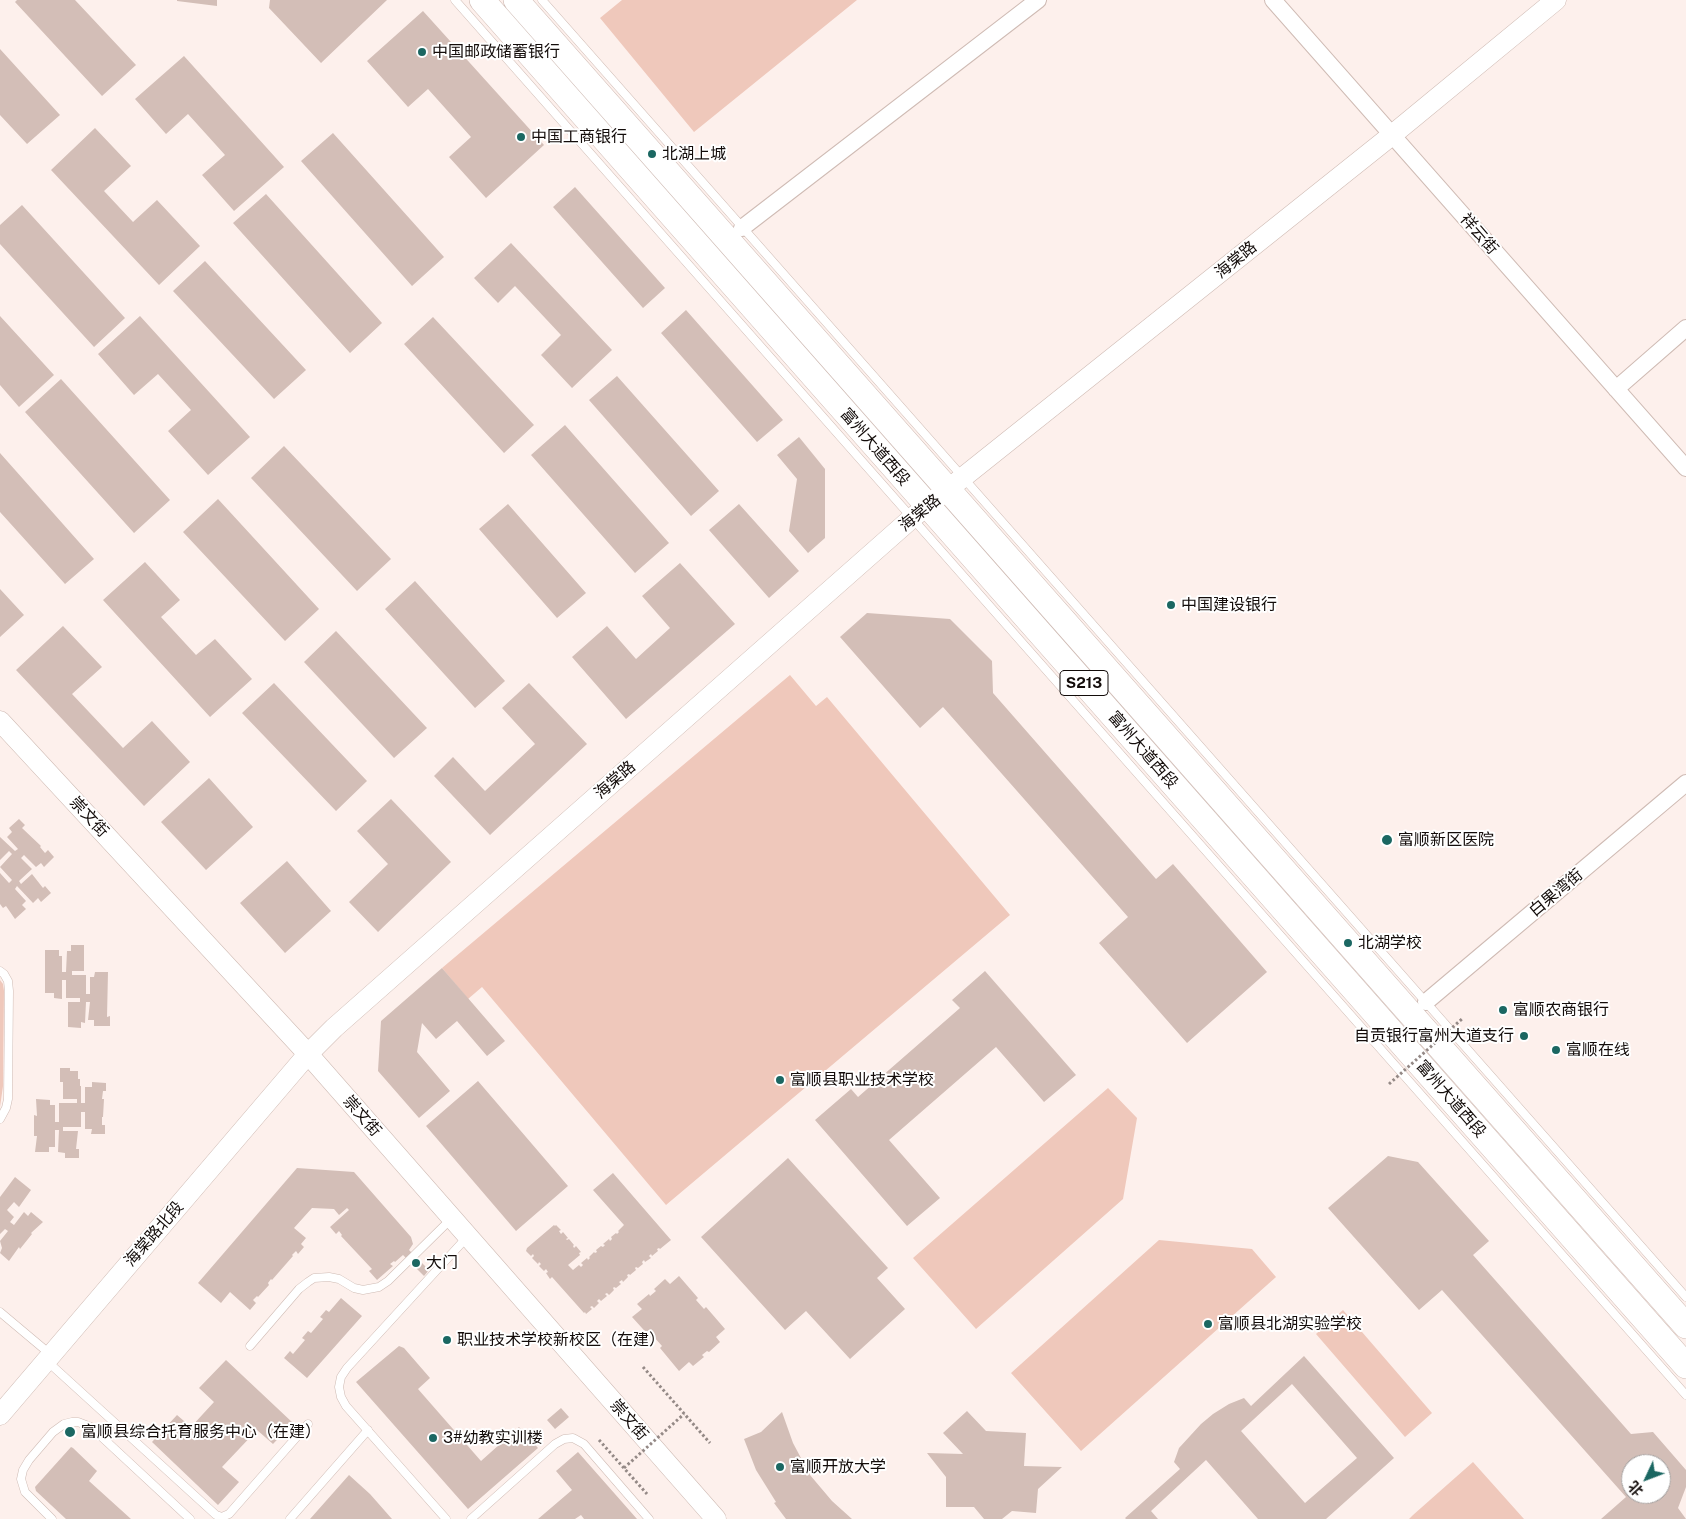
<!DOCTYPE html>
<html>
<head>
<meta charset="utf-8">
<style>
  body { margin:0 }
  #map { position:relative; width:1686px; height:1519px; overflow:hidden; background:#fdf0ec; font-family:"Public Sans","Noto Sans SC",sans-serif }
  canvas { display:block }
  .north { position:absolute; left:1621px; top:1454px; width:50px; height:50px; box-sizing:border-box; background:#fff; border:1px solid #a19e9d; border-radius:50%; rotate:227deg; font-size:14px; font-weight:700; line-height:20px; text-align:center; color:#130c0a }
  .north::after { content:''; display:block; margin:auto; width:18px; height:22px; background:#1b6762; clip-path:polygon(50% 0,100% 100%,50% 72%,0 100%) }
</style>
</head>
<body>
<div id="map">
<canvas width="1686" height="1519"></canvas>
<div class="north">北</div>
</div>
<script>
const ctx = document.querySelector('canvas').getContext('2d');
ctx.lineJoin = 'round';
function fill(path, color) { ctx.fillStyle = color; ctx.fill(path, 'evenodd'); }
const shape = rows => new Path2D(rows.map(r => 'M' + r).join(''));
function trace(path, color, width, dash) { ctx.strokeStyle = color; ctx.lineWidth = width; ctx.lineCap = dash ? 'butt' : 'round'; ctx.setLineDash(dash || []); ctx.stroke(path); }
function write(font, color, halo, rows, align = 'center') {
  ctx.font = font + ' "Public Sans","Noto Sans SC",sans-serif'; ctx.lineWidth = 4; ctx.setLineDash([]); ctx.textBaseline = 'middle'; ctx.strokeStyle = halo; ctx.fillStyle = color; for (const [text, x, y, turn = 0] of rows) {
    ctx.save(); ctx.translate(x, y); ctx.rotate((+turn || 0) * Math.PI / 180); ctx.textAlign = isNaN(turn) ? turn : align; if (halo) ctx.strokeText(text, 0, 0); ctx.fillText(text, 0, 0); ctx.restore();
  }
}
fill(shape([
  [622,0,857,0,694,132,600,18],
  [790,675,816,706,827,697,1010,915,666,1205,482,987,468,999,442,968],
  [0,980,3,984,4,991,3,1086,0,1107],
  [1108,1088,1137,1118,1123,1199,976,1329,913,1258],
  [1159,1240,1252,1249,1276,1277,1081,1451,1011,1373],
  [1343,1310,1432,1413,1405,1437,1316,1334],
  [1473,1462,1524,1519,1409,1519,1413,1515]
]), '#efc8bb');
fill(shape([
  [17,0,75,0,136,65,102,96,15,2],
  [177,0,217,0,217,6,177,1],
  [270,0,387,0,321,63,269,8],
  [423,11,544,145,486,198,449,157,471,137,428,89,408,107,367,61],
  [0,49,60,115,27,144,0,115],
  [184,56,284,167,234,211,202,175,225,155,188,114,166,134,135,99],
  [95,128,131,166,104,191,133,222,157,200,200,246,159,285,51,170],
  [333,133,444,257,412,286,301,161],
  [575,187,665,288,643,308,553,207],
  [266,194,382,323,350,353,233,223],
  [22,205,125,318,94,347,0,244,0,225],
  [511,243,612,350,572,388,541,355,561,335,515,286,498,303,474,278],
  [205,261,306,370,274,399,173,291],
  [686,310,783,420,757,442,661,333],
  [0,316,54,375,19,407,0,385],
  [140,316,250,437,208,475,168,431,191,410,158,374,134,395,98,354],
  [433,317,534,425,504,453,404,344],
  [617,376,719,491,691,516,589,400],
  [61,379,170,500,134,533,25,412],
  [565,425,669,543,635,573,531,455],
  [799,437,825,469,825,538,808,553,789,531,797,479,777,455],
  [284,446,391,559,357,591,251,478],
  [0,453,94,559,65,584,0,512],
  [218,499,319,609,285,641,183,532],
  [508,504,586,593,557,618,479,529],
  [739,504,799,571,769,598,709,530],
  [145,562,180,600,161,617,196,655,215,639,252,679,210,717,103,600],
  [680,563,735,624,626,719,572,657,607,626,636,659,670,628,642,596],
  [415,581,505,681,475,708,385,609],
  [0,589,24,615,0,637],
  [867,613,950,619,992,661,993,693,1156,879,1173,864,1267,972,1187,1043,1099,943,1128,917,943,707,920,728,840,637],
  [63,626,102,667,72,694,123,748,152,721,190,762,144,806,16,670],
  [336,631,427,728,394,758,304,662],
  [274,683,367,781,336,811,242,713],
  [529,683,587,744,490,835,434,776,453,757,485,791,535,744,502,708],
  [209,778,253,827,206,870,161,822],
  [391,799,451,862,378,932,349,902,388,864,357,831],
  [19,819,25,825,22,828,41,846,40,847,45,853,48,850,54,857,44,867,41,863,36,867,24,855,21,858,32,869,19,881,21,884,32,874,43,888,45,886,51,893,41,902,38,898,33,903,17,886,15,889,26,901,22,905,26,909,15,919,6,906,3,908,0,904,0,873,9,883,12,880,0,867,12,854,9,851,0,860,0,837,15,851,18,849,7,837,12,832,9,828],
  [287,861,331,911,285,953,240,903],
  [71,945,84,945,84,971,72,971,72,975,86,975,86,994,90,994,90,977,94,977,95,972,108,972,107,1017,110,1016,110,1026,94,1026,94,1020,88,1020,90,1002,86,1002,85,1023,81,1022,81,1028,68,1027,68,1002,80,1002,80,998,66,998,66,980,62,980,62,999,54,998,54,993,45,993,45,950,59,950,59,956,62,956,62,972,66,972,67,951,71,951],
  [442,968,505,1041,487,1056,457,1021,436,1039,422,1023,417,1052,450,1091,419,1118,378,1071,381,1021],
  [985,971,1076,1075,1044,1102,996,1047,889,1140,940,1198,907,1226,815,1120,851,1089,858,1097,960,1008,952,1000],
  [60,1068,70,1068,70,1071,78,1071,78,1079,80,1079,80,1086,81,1086,81,1103,85,1103,85,1087,92,1087,92,1082,106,1083,106,1091,103,1091,102,1099,104,1099,103,1117,102,1117,102,1125,105,1125,105,1134,91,1134,92,1129,85,1129,85,1112,81,1112,81,1127,63,1127,63,1131,78,1131,76,1149,79,1149,79,1158,65,1158,65,1153,58,1152,59,1130,55,1130,55,1147,49,1147,49,1152,35,1152,37,1136,34,1136,34,1115,37,1116,36,1099,50,1100,50,1105,55,1105,55,1122,59,1122,59,1103,77,1103,77,1099,63,1099,63,1082,60,1082],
  [478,1081,568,1186,516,1231,426,1126],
  [1388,1156,1418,1162,1489,1241,1473,1255,1631,1434,1653,1432,1686,1470,1686,1487,1678,1508,1686,1519,1601,1519,1626,1497,1442,1290,1419,1310,1328,1208],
  [1631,1464,1661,1464,1661,1494,1631,1494],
  [788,1158,888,1268,877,1278,905,1309,850,1359,806,1311,785,1330,701,1237],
  [297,1168,354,1172,411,1237,413,1244,409,1250,429,1270,424,1276,403,1255,395,1262,394,1261,390,1264,393,1266,377,1280,369,1271,372,1269,341,1236,342,1235,339,1231,336,1234,330,1227,349,1210,347,1208,339,1215,334,1209,312,1208,294,1228,306,1238,301,1244,304,1247,298,1254,296,1251,292,1255,293,1256,272,1280,271,1279,268,1283,269,1285,258,1297,257,1296,253,1300,256,1303,250,1310,230,1292,221,1303,198,1283],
  [613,1173,671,1240,660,1249,659,1248,657,1249,658,1251,652,1256,651,1254,649,1256,651,1258,645,1262,644,1260,642,1262,643,1264,638,1268,636,1267,635,1268,636,1270,630,1275,629,1274,627,1275,628,1277,623,1282,622,1280,619,1282,621,1284,616,1288,614,1287,613,1288,614,1290,609,1295,607,1293,605,1294,607,1296,601,1301,599,1299,597,1301,599,1303,594,1308,592,1306,590,1307,592,1309,586,1314,585,1312,584,1313,552,1277,550,1279,546,1273,548,1272,546,1269,544,1271,539,1266,541,1264,539,1262,538,1264,532,1258,534,1256,533,1254,531,1256,526,1251,527,1248,554,1225,555,1226,556,1225,561,1230,559,1231,561,1234,563,1232,568,1238,566,1239,567,1240,569,1239,574,1245,573,1246,574,1248,576,1246,581,1252,579,1253,580,1255,568,1265,573,1270,579,1265,581,1267,583,1265,581,1263,587,1258,588,1260,590,1258,589,1257,594,1252,595,1253,597,1252,596,1250,601,1246,603,1247,605,1245,603,1244,609,1239,610,1241,612,1239,611,1237,616,1233,617,1234,619,1232,618,1231,624,1225,593,1190],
  [15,1177,31,1190,19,1207,14,1202,7,1210,14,1217,10,1222,14,1225,24,1212,28,1216,31,1212,43,1222,31,1233,32,1234,20,1249,19,1247,9,1261,0,1253,2,1248,0,1241,8,1231,5,1229,0,1234,0,1197],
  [679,1276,698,1298,696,1300,704,1309,706,1307,725,1329,716,1337,720,1342,709,1352,707,1351,702,1355,704,1357,693,1366,689,1362,679,1371,660,1348,662,1346,654,1337,652,1339,632,1317,642,1309,637,1304,649,1294,650,1296,656,1291,654,1289,665,1279,670,1284],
  [341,1298,362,1316,307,1378,284,1358,290,1351,293,1354,305,1340,302,1338,308,1331,311,1333,323,1319,320,1317,326,1310,329,1312],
  [399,1346,404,1348,430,1378,418,1389,481,1461,519,1427,538,1448,468,1509,356,1382],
  [1304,1356,1394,1458,1326,1519,1258,1519,1206,1460,1151,1511,1158,1519,1126,1519,1125,1518,1180,1469,1174,1462,1179,1448,1201,1424,1213,1414,1229,1404,1244,1398,1251,1406],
  [1292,1384,1357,1458,1305,1503,1241,1431],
  [226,1360,293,1423,273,1444,257,1430,222,1467,239,1482,218,1505,152,1442,177,1415,191,1427,214,1402,199,1388],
  [561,1408,569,1417,555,1429,547,1420],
  [967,1411,986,1431,1026,1433,1024,1466,1062,1467,1038,1489,1036,1513,1012,1511,1002,1519,984,1519,974,1507,946,1507,946,1477,927,1453,963,1454,943,1433],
  [782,1412,793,1443,810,1475,832,1501,852,1519,786,1519,774,1503,776,1502,756,1470,744,1439,761,1432],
  [71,1447,73,1448,97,1471,89,1481,131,1519,66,1519,36,1491,35,1487],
  [578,1452,637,1519,584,1519,581,1515,575,1519,538,1519,572,1490,556,1471],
  [349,1475,370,1494,392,1519,310,1519]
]), '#d3beb7');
const service = shape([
  [455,0,1686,1395],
  [542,0,1686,1297],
  [0,971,4,974,8,981,9,991,8,1099,6,1108,0,1119],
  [0,1312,50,1354],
  [250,1346,299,1289,308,1282,314,1278,329,1277,339,1279,354,1288,363,1290,379,1287,388,1281,452,1218],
  [48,1362,216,1515,222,1517,229,1514,308,1424],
  [52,1519,25,1492,21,1479,23,1470,29,1460,53,1432,64,1424,72,1422,78,1422,91,1427,190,1519],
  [290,1519,368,1430],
  [446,1519,346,1406,341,1397,339,1387,341,1377,347,1368,468,1236],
  [471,1519,555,1444,564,1439,573,1438,584,1444,649,1519]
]);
const minor = shape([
  [1273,0,1686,468],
  [742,228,1038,0],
  [1616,389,1686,328],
  [1426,1002,1686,783]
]);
const tertiary = shape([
  [0,721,308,1054,716,1519],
  [0,1415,308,1054,334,1028,912,518,1392,135,1556,0]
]);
const primary = shape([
  [482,0,1686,1366],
  [516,0,1686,1326]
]);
trace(service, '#cfbbb4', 9);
trace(minor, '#cfbbb4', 18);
trace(tertiary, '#cfbbb4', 21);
trace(primary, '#cfbbb4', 26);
trace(shape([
  [643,1367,710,1443],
  [599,1440,647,1494]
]), '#948986', 3, [2.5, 2.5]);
trace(service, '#fff', 8);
trace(minor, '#fff', 16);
trace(tertiary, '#fff', 20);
trace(primary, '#fff', 25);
trace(shape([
  [1389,1084,1463,1018],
  [624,1468,684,1414]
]), '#948986', 3, [2.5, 2.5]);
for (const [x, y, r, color] of [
  [422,52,5,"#1b6762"],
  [521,137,5,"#1b6762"],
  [652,154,5,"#1b6762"],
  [1171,605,5,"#1b6762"],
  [1387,840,6,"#1b6762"],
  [1348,943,5,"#1b6762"],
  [1503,1010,5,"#1b6762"],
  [1524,1036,5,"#1b6762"],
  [1556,1050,5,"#1b6762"],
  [780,1080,5,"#1b6762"],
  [416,1263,5,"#1b6762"],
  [1208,1324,5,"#1b6762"],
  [447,1340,5,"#1b6762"],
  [70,1432,6,"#1b6762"],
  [433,1438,5,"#1b6762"],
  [780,1467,5,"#1b6762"]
]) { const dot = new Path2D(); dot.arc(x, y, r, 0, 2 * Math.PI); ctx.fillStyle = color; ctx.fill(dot); trace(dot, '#fff', 2); }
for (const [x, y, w] of [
  [1084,683,48]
]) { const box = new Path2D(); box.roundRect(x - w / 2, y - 12.5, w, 25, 4); ctx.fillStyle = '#fff'; ctx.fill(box); trace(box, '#130c0a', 1); }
write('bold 15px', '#130c0a', null, [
  ["S213",1084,683]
]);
write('16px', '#130c0a', '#fff', [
  ["中国邮政储蓄银行",432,52],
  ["中国工商银行",531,137],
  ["北湖上城",662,154],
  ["中国建设银行",1181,605],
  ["富顺新区医院",1398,840],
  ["北湖学校",1358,943],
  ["富顺农商银行",1513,1010],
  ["自贡银行富州大道支行",1514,1036,"right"],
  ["富顺在线",1566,1050],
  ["富顺县职业技术学校",790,1080],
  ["大门",426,1263],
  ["富顺县北湖实验学校",1218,1324],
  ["职业技术学校新校区（在建）",457,1340],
  ["富顺县综合托育服务中心（在建）",81,1432],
  ["3#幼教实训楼",443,1438],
  ["富顺开放大学",790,1467]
], 'left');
write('16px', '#130c0a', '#fff', [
  ["祥云街",1479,234,49],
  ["海棠路",1236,260,-39],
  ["富州大道西段",875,447,49],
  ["海棠路",920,513,-39],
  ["富州大道西段",1143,750,49],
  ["海棠路",615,780,-41],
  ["崇文街",89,817,47],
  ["白果湾街",1556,893,-40],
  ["富州大道西段",1451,1099,49],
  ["崇文街",362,1116,49],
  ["海棠路北段",154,1234,-49],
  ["崇文街",629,1420,49]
]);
</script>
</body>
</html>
